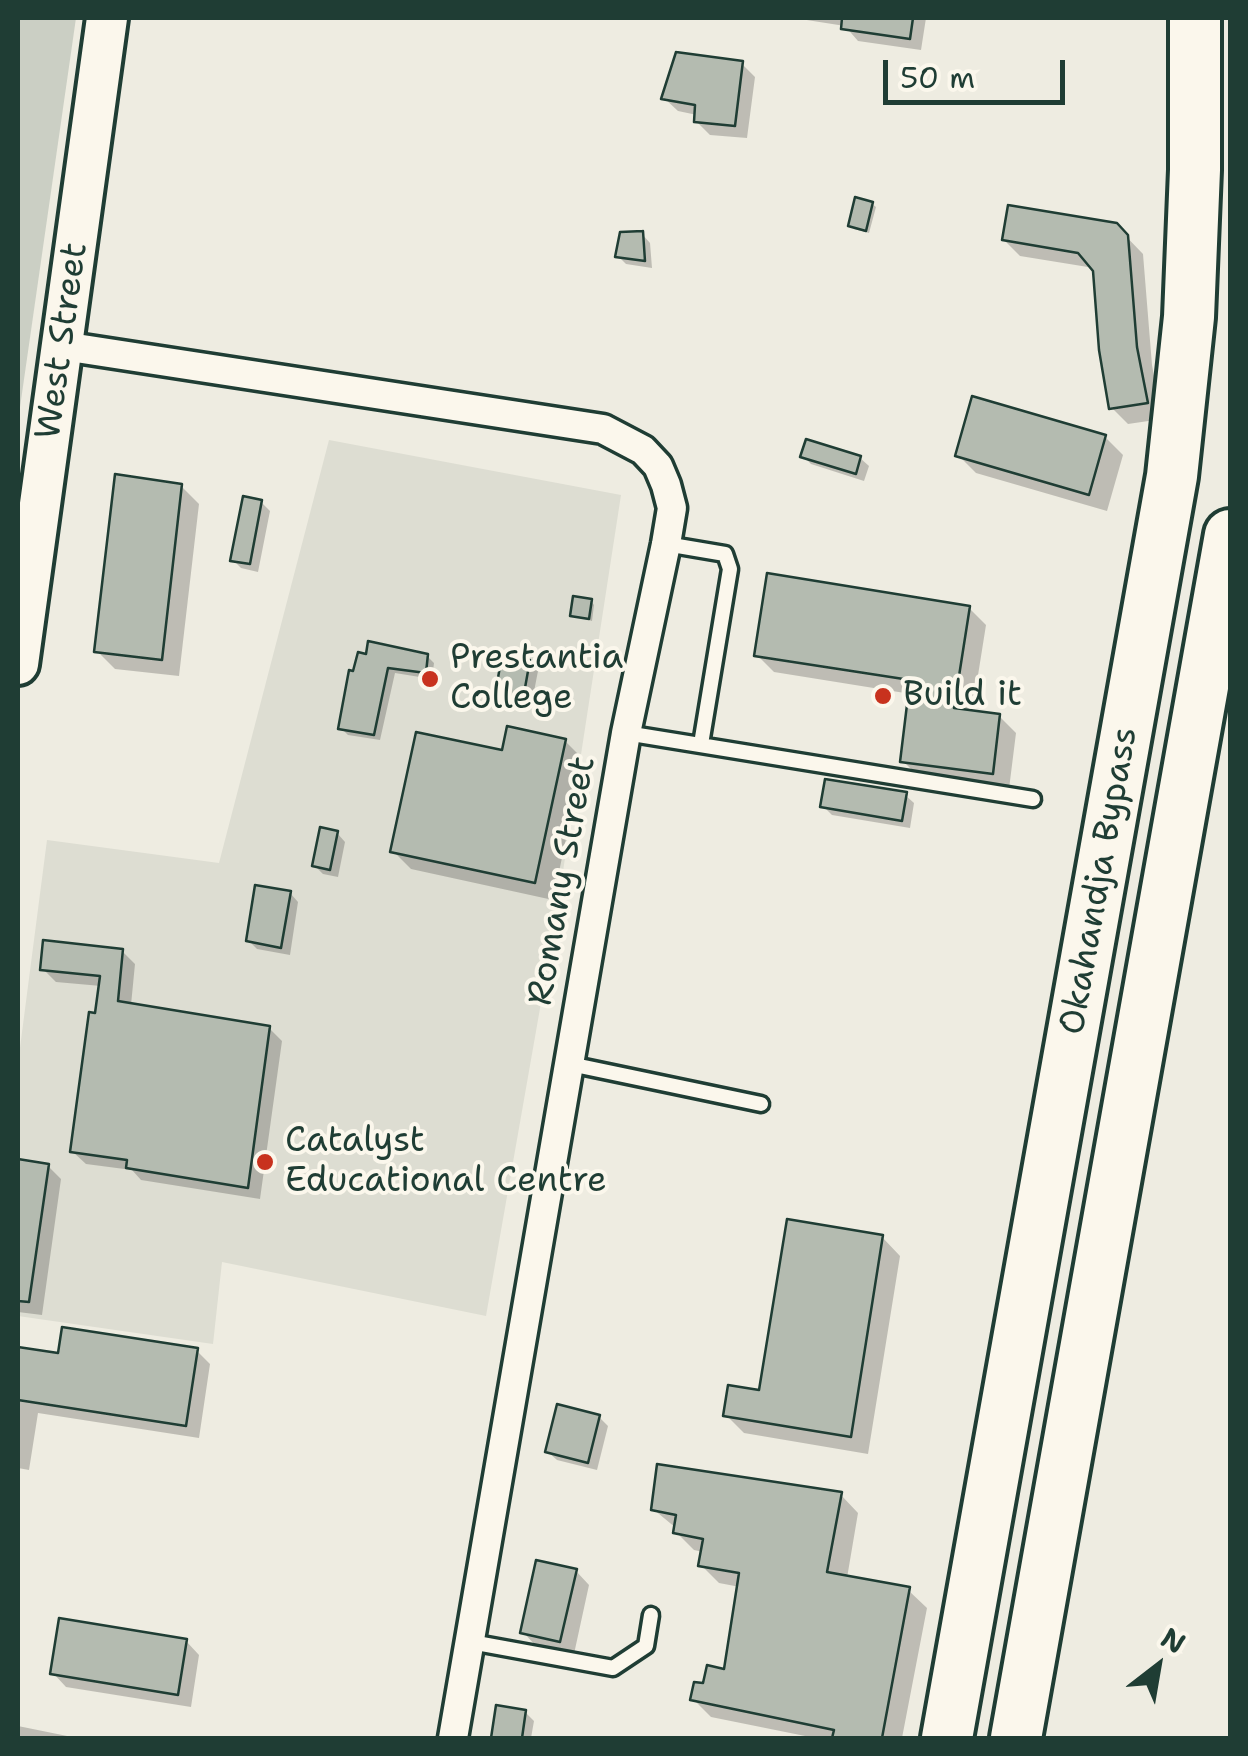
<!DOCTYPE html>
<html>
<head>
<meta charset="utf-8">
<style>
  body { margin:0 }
  #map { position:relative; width:1248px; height:1756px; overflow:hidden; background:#eeece1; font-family:"Shantell Sans",sans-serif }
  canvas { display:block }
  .frame { position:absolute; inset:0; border:20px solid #1f3d34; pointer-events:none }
  .north { position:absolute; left:1108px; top:1616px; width:100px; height:100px; -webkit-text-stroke:8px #fbf7ec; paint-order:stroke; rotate:31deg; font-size:28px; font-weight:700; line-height:40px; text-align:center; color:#1f3d34 }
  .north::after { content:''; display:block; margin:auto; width:35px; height:45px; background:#1f3d34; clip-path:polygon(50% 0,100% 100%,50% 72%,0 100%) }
  .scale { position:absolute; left:883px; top:60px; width:182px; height:45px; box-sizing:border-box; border:5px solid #1f3d34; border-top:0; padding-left:12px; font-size:30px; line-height:35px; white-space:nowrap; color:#1f3d34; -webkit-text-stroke:8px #fbf7ec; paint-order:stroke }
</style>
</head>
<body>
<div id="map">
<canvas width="1248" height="1756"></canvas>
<div class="frame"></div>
<div class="north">N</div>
<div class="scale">50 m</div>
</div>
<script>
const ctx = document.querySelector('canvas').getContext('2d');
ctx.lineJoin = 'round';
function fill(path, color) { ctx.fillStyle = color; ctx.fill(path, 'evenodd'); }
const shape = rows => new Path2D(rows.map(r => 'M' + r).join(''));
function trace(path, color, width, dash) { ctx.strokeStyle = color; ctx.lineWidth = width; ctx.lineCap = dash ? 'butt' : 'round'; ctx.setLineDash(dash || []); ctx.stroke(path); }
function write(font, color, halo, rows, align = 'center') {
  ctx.font = font + ' "Shantell Sans",sans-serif'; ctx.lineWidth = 8; ctx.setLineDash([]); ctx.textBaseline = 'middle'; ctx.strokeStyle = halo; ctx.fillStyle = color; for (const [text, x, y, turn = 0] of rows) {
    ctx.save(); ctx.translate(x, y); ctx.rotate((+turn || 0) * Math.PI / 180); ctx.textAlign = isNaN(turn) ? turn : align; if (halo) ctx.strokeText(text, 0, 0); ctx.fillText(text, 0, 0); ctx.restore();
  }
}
fill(shape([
  [329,440,621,495,555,923,486,1316,222,1262,213,1344,18,1316,18,1063,47,840,219,863]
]), '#ddddd2');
fill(shape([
  [18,18,76,18,18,421]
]), '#cbcfc4');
fill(shape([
  [794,18,926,18,921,50,858,41,845,26],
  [741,63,755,77,747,138,710,135,696,121,697,115,678,111,664,98],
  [872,204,876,207,869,233,854,229,850,225],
  [1116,226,1143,254,1152,365,1162,419,1128,424,1112,408,1094,268,1020,256,1004,240],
  [642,234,650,243,652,268,626,264,618,256],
  [1105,437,1123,455,1107,511,976,473,958,455],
  [803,456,860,458,869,466,864,481,811,464],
  [181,486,199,504,179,676,115,669,97,651],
  [261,502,270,511,258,572,241,568,233,560],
  [591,601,594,605,592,621,573,615],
  [969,608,986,625,972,713,999,716,1016,733,1009,789,920,778,903,761,911,694,774,672,757,655],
  [427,656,434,663,432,679,395,673,380,740,348,735,341,728,351,673],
  [529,663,538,671,531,707,506,702,498,694],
  [565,741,583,759,553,900,411,869,393,851,504,753],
  [905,795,914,803,910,828,832,815,823,806],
  [337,833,345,842,338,877,323,874,314,865],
  [290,893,298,902,290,955,257,949,249,941],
  [122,951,135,964,131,1005,269,1028,282,1041,260,1199,141,1180,132,1170,86,1164,73,1152,101,986,56,982,43,969],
  [18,1161,48,1166,61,1179,42,1315,18,1312],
  [882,1237,900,1256,868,1454,744,1433,726,1415,761,1393],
  [18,1349,60,1356,197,1351,210,1364,199,1438,38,1413,29,1470,18,1468],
  [599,1417,608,1426,597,1470,557,1460,548,1452],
  [840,1494,858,1513,847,1578,908,1590,927,1608,902,1738,815,1738,711,1717,693,1699,726,1672,740,1587,719,1583,701,1565,703,1552,694,1550,676,1532,676,1528,653,1509],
  [576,1571,589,1585,574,1654,536,1646,523,1632],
  [186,1641,199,1655,191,1707,66,1687,53,1673],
  [498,1708,525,1712,534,1721,531,1738,494,1738],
  [18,1726,77,1738,18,1738]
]), '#0003');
const building = shape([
  [842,18,913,18,910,39,841,29,842,18],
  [676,52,743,61,735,126,694,122,695,105,661,99,676,52],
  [855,197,873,202,866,231,848,226,855,197],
  [1008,205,1117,223,1128,235,1137,347,1148,403,1109,409,1099,350,1093,271,1078,253,1002,240,1008,205],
  [643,231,645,261,615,257,620,232,643,231],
  [972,396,1106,435,1089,495,955,456,972,396],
  [806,439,861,456,856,474,800,457,806,439],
  [115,474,182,484,162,660,94,652,115,474],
  [243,496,262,500,250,564,230,561,243,496],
  [767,573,970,606,954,708,1000,714,993,774,900,762,910,680,754,656,767,573],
  [573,596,592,599,589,619,570,616,573,596],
  [368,641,428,654,426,673,388,668,374,735,338,729,349,670,353,671,358,652,366,654,368,641],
  [502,655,530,660,523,699,495,695,502,655],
  [507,726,566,739,535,883,390,852,416,732,502,750,507,726],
  [825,779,907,792,902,821,820,807,825,779],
  [320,827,338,831,330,870,312,866,320,827],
  [255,885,291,891,281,948,246,941,255,885],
  [43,940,123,949,118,1001,270,1026,248,1188,126,1168,127,1160,70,1152,89,1012,95,1013,100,976,40,970,43,940],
  [18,1159,49,1164,29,1302,18,1301,18,1159],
  [787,1219,883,1235,851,1437,723,1416,728,1385,759,1390,787,1219],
  [62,1327,198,1348,186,1426,18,1400,18,1347,58,1353,62,1327],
  [557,1404,600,1415,588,1463,545,1452,557,1404],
  [657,1464,842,1492,827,1572,910,1587,882,1738,832,1738,834,1730,690,1700,694,1682,703,1683,707,1665,724,1669,739,1573,698,1566,703,1539,673,1533,676,1515,651,1510,657,1464],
  [536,1560,577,1569,560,1642,520,1633,536,1560],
  [59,1618,187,1639,178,1695,50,1674,59,1618],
  [496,1705,526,1710,522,1738,491,1738,496,1705]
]);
fill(building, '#b4bbb0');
trace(building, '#1f3d34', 2.5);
const lane = shape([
  [666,544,725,554,730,569,701,744],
  [626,733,1033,799],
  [570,1064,761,1104],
  [471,1642,613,1668,646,1646,651,1615]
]);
const street = shape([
  [63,346,603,429,643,450,658,466,666,485,672,508,666,544,626,733,453,1738]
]);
const secondary = shape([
  [18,664,107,18]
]);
const highway = shape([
  [947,1738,1172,476,1189,317,1195,170,1195,18],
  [1016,1738,1230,535]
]);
trace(lane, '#1f3d34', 21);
trace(street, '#1f3d34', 35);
trace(secondary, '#1f3d34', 48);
trace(highway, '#1f3d34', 58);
trace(lane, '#fbf7ec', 14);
trace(street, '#fbf7ec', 28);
trace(secondary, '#fbf7ec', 40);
trace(highway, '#fbf7ec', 50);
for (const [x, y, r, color] of [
  [430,679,10,"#c8321e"],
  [883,696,10,"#c8321e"],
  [265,1162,10,"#c8321e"]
]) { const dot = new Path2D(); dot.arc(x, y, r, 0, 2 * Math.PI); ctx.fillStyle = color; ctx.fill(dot); trace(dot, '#fbf7ec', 4); }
write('35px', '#1f3d34', '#fbf7ec', [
  ["West Street",63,341,-82],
  ["Romany Street",563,881,-80],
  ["Okahandja Bypass",1100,881,-80]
]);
write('35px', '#1f3d34', '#fbf7ec', [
  ["Prestantia",450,659],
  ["College",450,699],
  ["Build it",903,696],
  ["Catalyst",285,1142],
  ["Educational Centre",285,1182]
], 'left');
</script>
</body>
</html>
